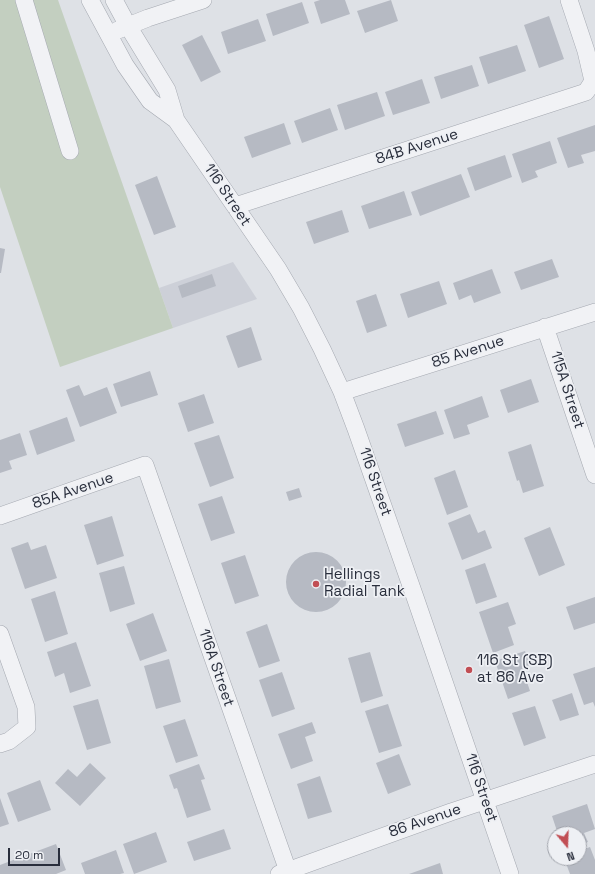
<!DOCTYPE html>
<html>
<head>
<meta charset="utf-8">
<style>
  body { margin:0 }
  #map { position:relative; width:595px; height:874px; overflow:hidden; background:#dee1e6; font-family:"Space Grotesk",sans-serif }
  canvas { display:block }
  .north { position:absolute; left:547px; top:826px; width:40px; height:40px; box-sizing:border-box; background:#eef0f4; border:1px solid #9fa2aa; border-radius:50%; rotate:161deg; font-size:11px; font-weight:700; line-height:16px; text-align:center; color:#292e3c }
  .north::after { content:''; display:block; margin:auto; width:14px; height:18px; background:#c14e54; clip-path:polygon(50% 0,100% 100%,50% 72%,0 100%) }
  .scale { position:absolute; left:8px; top:848px; width:52px; height:18px; box-sizing:border-box; border:2px solid #292e3c; border-top:0; padding-left:5px; font-size:12px; line-height:14px; white-space:nowrap; color:#292e3c; -webkit-text-stroke:3px #eef0f4; paint-order:stroke }
</style>
</head>
<body>
<div id="map">
<canvas width="595" height="874"></canvas>
<div class="north">N</div>
<div class="scale">20 m</div>
</div>
<script>
const ctx = document.querySelector('canvas').getContext('2d');
ctx.lineJoin = 'round';
function fill(path, color) { ctx.fillStyle = color; ctx.fill(path, 'evenodd'); }
const shape = rows => new Path2D(rows.map(r => 'M' + r).join(''));
function trace(path, color, width, dash) { ctx.strokeStyle = color; ctx.lineWidth = width; ctx.lineCap = dash ? 'butt' : 'round'; ctx.setLineDash(dash || []); ctx.stroke(path); }
function write(font, color, halo, rows, align = 'center') {
  ctx.font = font + ' "Space Grotesk",sans-serif'; ctx.lineWidth = 3.5; ctx.setLineDash([]); ctx.textBaseline = 'middle'; ctx.strokeStyle = halo; ctx.fillStyle = color; for (const [text, x, y, turn = 0] of rows) {
    ctx.save(); ctx.translate(x, y); ctx.rotate((+turn || 0) * Math.PI / 180); ctx.textAlign = isNaN(turn) ? turn : align; if (halo) ctx.strokeText(text, 0, 0); ctx.fillText(text, 0, 0); ctx.restore();
  }
}
fill(shape([
  [233,262,257,299,173,328,159,288]
]), '#cdd0d8');
fill(shape([
  [0,0,58,0,173,328,60,367,0,187]
]), '#c3cfc0');
fill(shape([
  [320,0,345,0,350,14,321,24,314,2],
  [391,0,398,21,365,33,357,11],
  [302,2,309,23,273,36,266,14],
  [549,16,564,59,539,68,524,25],
  [258,19,266,41,228,54,221,32],
  [202,35,221,72,201,82,182,45],
  [517,45,526,71,488,84,479,57],
  [472,65,479,86,441,99,434,77],
  [422,79,430,103,393,115,385,92],
  [377,92,385,116,345,130,337,105],
  [330,108,338,130,302,143,294,121],
  [284,123,291,144,252,158,244,137],
  [595,125,595,151,581,155,584,163,568,168,557,138],
  [550,141,557,163,535,171,538,177,522,183,512,154],
  [505,155,512,177,475,191,467,168],
  [461,174,470,197,420,216,411,192],
  [157,176,176,227,154,235,135,185],
  [404,191,412,215,369,229,361,206],
  [342,210,349,232,314,244,306,222],
  [0,248,5,249,1,273,0,273],
  [552,259,559,277,521,290,514,272],
  [492,269,501,293,474,303,471,295,459,300,453,283],
  [212,274,216,286,182,298,178,286],
  [439,281,447,304,408,318,400,294],
  [376,294,387,326,367,333,356,301],
  [251,327,262,360,238,368,226,336],
  [150,371,158,395,121,407,113,384],
  [531,379,539,402,508,413,500,390],
  [79,385,84,396,107,387,117,413,80,427,66,390],
  [204,394,214,423,188,432,178,403],
  [482,396,489,417,467,425,470,434,454,439,444,410],
  [436,411,444,434,405,447,397,424],
  [67,417,75,441,37,455,29,431],
  [20,433,27,455,9,461,12,469,0,473,0,440],
  [219,435,234,478,210,487,194,443],
  [531,444,544,486,523,493,519,480,517,481,508,452],
  [455,470,468,507,447,515,434,478],
  [299,488,302,497,289,501,286,492],
  [222,496,235,533,211,541,198,504],
  [470,514,478,533,485,530,492,548,462,560,448,523],
  [112,516,124,556,97,565,84,525],
  [550,527,565,565,539,576,524,538],
  [28,542,31,550,46,545,57,578,25,589,11,548],
  '286 582a30 30 0 1 1 60 0a30 30 0 1 1-60 0Z',
  [245,555,259,596,235,604,221,563],
  [485,563,497,597,476,604,465,570],
  [124,566,135,604,110,612,99,573],
  [55,591,68,634,45,642,31,599],
  [595,597,595,623,574,630,566,607],
  [508,602,516,624,508,627,514,645,493,653,479,612],
  [153,613,167,651,140,661,126,624],
  [267,624,280,661,259,668,246,632],
  [76,642,91,686,70,693,64,673,55,677,47,652],
  [525,651,530,665,522,667,530,691,508,699,495,661],
  [370,652,383,696,361,703,348,658],
  [169,659,181,702,156,709,144,666],
  [595,667,595,707,593,702,584,705,573,674],
  [282,672,295,709,272,717,259,680],
  [572,693,579,715,560,721,552,700],
  [98,699,111,743,87,750,73,706],
  [388,704,402,746,379,753,365,711],
  [535,706,546,738,524,746,512,713],
  [185,719,198,756,176,763,163,726],
  [312,722,316,733,305,737,313,761,291,769,278,734],
  [399,754,411,785,388,794,376,763],
  [90,763,106,778,80,806,55,783,68,769,77,777],
  [199,764,205,779,201,780,211,810,187,818,177,788,174,789,169,775],
  [320,776,332,812,308,819,297,784],
  [40,780,51,810,18,822,7,793],
  [0,798,9,824,0,827],
  [587,804,595,829,584,833,588,842,579,845,579,834,558,834,552,816],
  [224,829,231,849,194,861,187,842],
  [156,832,167,862,134,874,123,844],
  [56,844,66,870,56,874,0,874,0,865],
  [590,847,595,860,595,874,570,874,564,858,579,858,579,851],
  [116,850,124,873,120,874,85,874,81,863],
  [440,863,443,874,409,874]
]), '#b6bac3');
const minor = shape([
  [24,0,70,151],
  [90,0,125,65,150,101,176,120],
  [114,0,128,26,167,90,176,120,278,269,301,308,322,349,342,392,356,429,416,600,510,874],
  [118,30,148,18,203,0],
  [235,206,586,92,593,81,586,51,569,0],
  [545,327,595,475],
  [342,392,595,312],
  [0,516,145,465,288,871],
  [0,634,26,707,27,727,9,741,0,744],
  [279,874,451,812,595,764]
]);
trace(minor, '#a4a8b0', 18);
trace(minor, '#f1f2f5', 17);
for (const [x, y, r, color] of [
  [316,584,4,"#c14e54"],
  [469,670,4,"#c14e54"]
]) { const dot = new Path2D(); dot.arc(x, y, r, 0, 2 * Math.PI); ctx.fillStyle = color; ctx.fill(dot); trace(dot, '#eef0f4', 1.5); }
write('15px', '#292e3c', '#eef0f4', [
  ["84B Avenue",417,147,-18],
  ["116 Street",227,195,56],
  ["85 Avenue",468,352,-18],
  ["115A Street",567,390,72],
  ["116 Street",375,482,71],
  ["85A Avenue",73,491,-19],
  ["116A Street",216,668,71],
  ["116 Street",481,788,71],
  ["86 Avenue",425,821,-19]
]);
write('15px', '#292e3c', '#eef0f4', [
  ["Hellings",324,575],
  ["Radial Tank",324,592],
  ["116 St (SB)",477,661],
  ["at 86 Ave",477,678]
], 'left');
</script>
</body>
</html>
